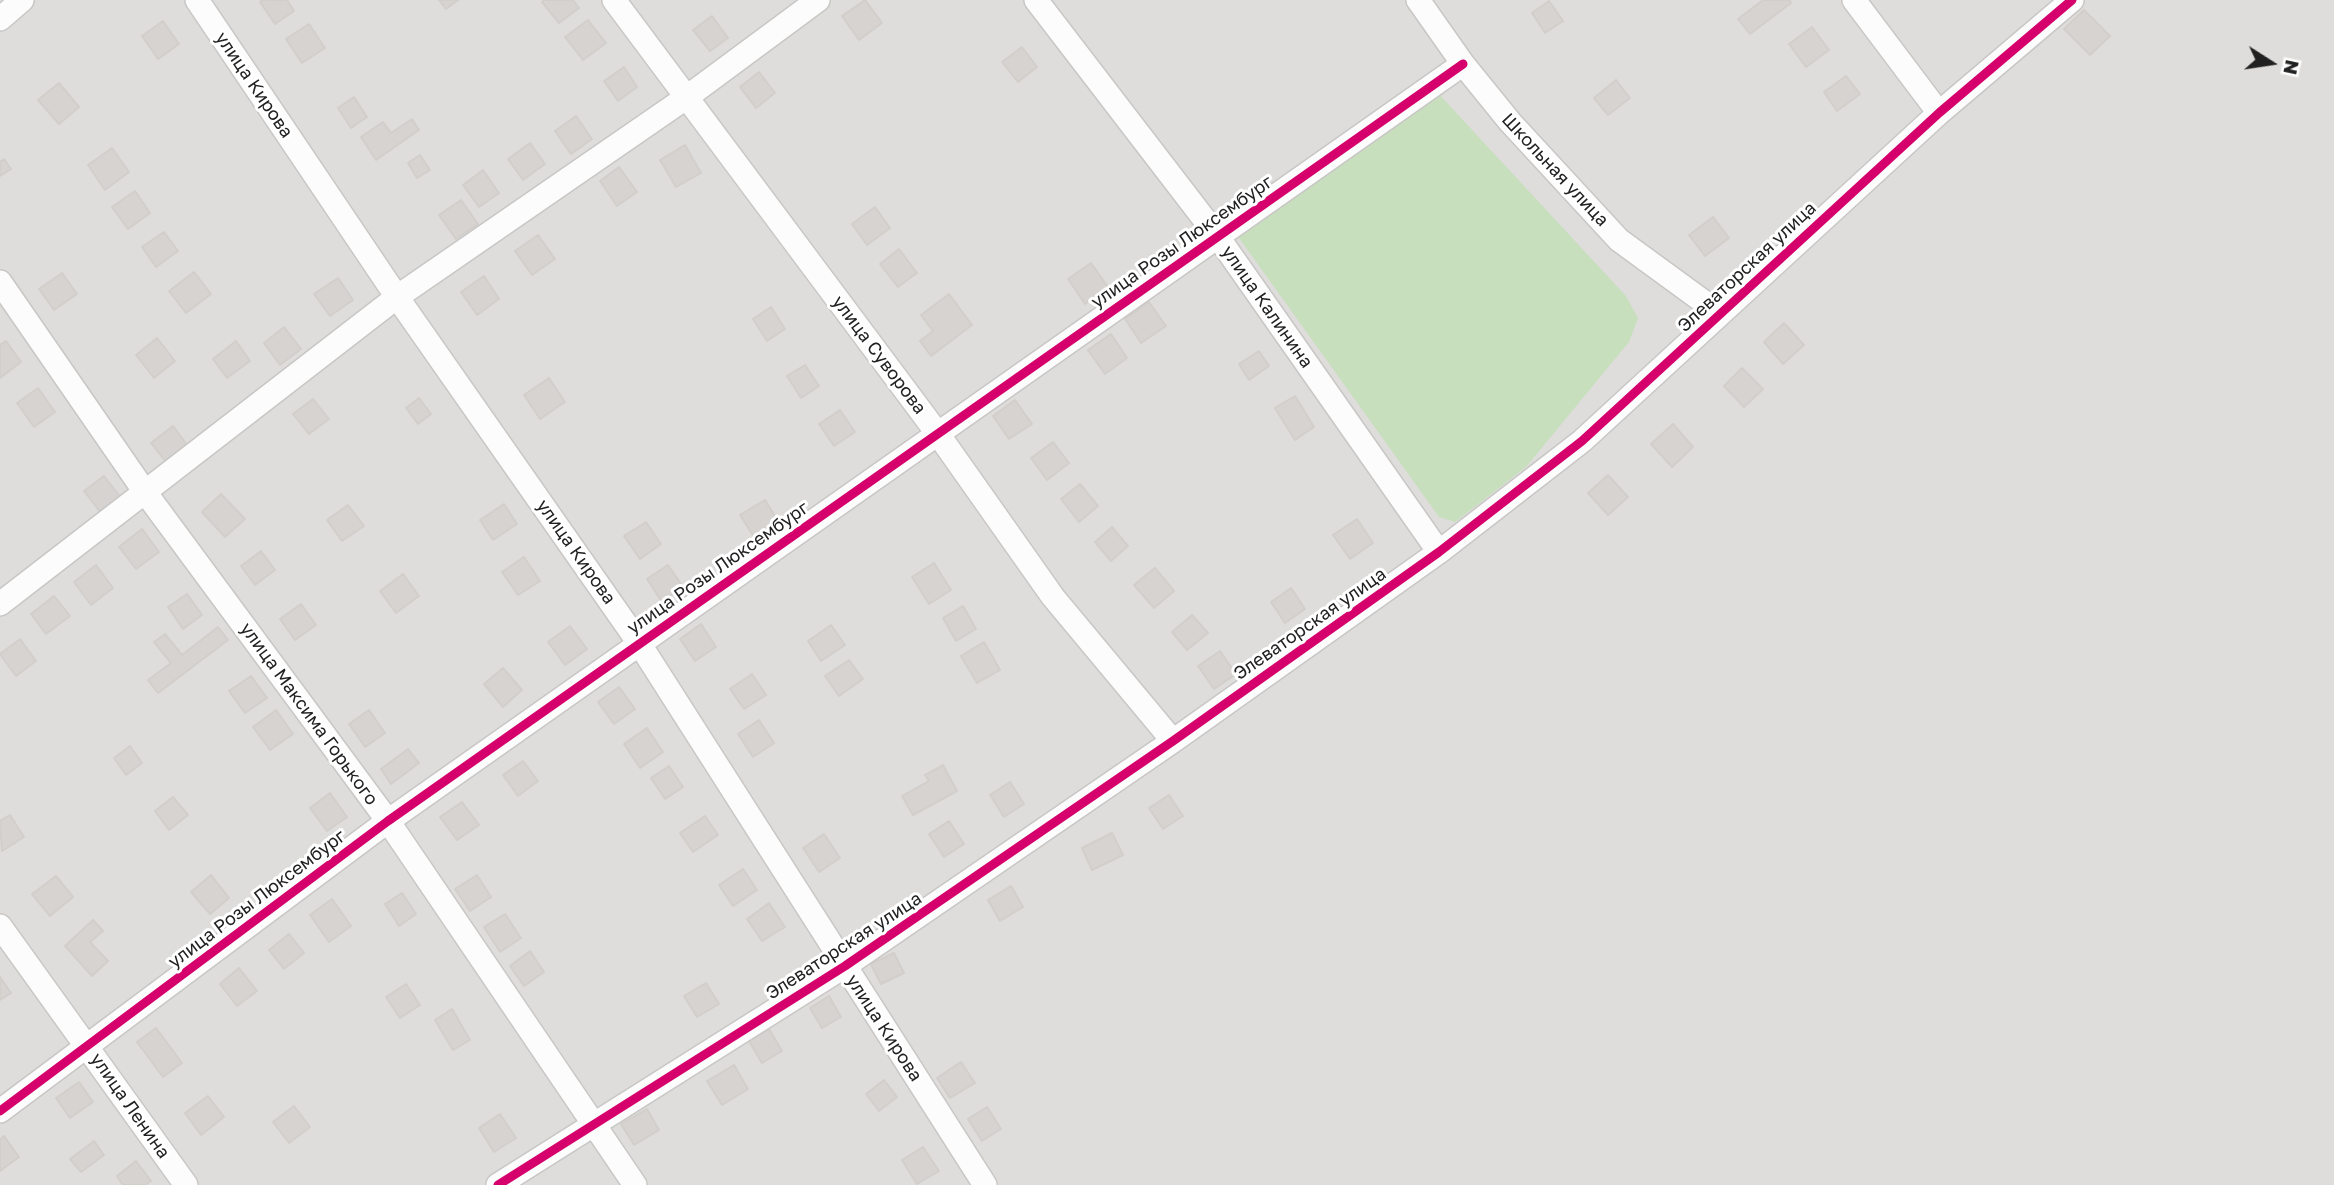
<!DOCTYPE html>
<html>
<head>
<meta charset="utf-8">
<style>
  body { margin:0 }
  #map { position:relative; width:2334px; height:1185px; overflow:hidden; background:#efedea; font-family:"Golos Text",sans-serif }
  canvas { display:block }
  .north { position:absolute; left:2236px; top:28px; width:70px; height:70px; -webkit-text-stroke:5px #fff; paint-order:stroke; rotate:102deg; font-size:19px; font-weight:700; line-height:28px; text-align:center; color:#212121 }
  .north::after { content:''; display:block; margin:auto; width:24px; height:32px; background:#212121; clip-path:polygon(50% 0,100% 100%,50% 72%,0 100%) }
</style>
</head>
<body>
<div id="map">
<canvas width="2334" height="1185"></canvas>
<div class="north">N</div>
</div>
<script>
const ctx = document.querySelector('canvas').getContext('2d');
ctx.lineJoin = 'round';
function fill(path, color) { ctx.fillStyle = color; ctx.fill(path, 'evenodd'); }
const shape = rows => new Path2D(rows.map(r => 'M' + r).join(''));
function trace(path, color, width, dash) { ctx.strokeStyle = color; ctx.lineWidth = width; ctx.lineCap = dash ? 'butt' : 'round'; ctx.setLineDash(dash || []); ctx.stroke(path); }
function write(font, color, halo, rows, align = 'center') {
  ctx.font = font + ' "Golos Text",sans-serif'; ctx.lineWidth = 6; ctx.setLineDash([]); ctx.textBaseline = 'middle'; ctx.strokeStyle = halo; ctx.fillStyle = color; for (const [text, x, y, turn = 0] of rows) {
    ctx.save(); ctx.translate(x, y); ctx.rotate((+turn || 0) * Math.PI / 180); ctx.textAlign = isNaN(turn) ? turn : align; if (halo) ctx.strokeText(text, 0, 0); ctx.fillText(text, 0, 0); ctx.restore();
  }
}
fill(shape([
  [0,0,2334,0,2334,1185,0,1185]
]), '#dedddb');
fill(shape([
  [1436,91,1626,296,1638,318,1629,342,1526,467,1455,522,1439,517,1234,231]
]), '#c8dfbe');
const building = shape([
  [263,0,287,0,294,11,275,24,260,2,263,0],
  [439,0,458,0,446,9,439,0],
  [544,0,573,0,579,8,559,23,542,2,544,0],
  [865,0,882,23,859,40,842,16,865,0],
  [1763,0,1789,0,1791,3,1750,34,1738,19,1763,0],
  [1549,1,1563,21,1545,33,1532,13,1549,1],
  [2084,10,2110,36,2090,55,2064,29,2084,10],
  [712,16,728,38,710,51,693,30,712,16],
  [588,20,606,43,583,60,565,37,588,20],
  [163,21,179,44,158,59,142,36,163,21],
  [309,24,325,48,302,63,286,39,309,24],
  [1812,27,1829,50,1806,67,1789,44,1812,27],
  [1022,47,1037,67,1018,82,1002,62,1022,47],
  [624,67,637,87,618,101,604,81,624,67],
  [759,72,775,93,756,108,740,87,759,72],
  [1846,76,1860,94,1837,111,1824,92,1846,76],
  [1616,80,1630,98,1608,115,1594,98,1616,80],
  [59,83,79,107,59,124,38,100,59,83],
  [354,97,367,117,351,128,338,108,354,97],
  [576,116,592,139,571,154,555,131,576,116],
  [412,119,419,130,376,160,361,137,383,122,391,133,412,119],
  [530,143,545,164,523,180,508,159,530,143],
  [685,145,701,173,676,187,660,160,685,145],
  [112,148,129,172,105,190,88,165,112,148],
  [420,155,430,170,417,178,408,163,420,155],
  [4,159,11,169,0,176,0,162,4,159],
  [619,167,637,192,617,206,600,181,619,167],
  [483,170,499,193,479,207,463,185,483,170],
  [135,191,150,213,128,229,112,207,135,191],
  [461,200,478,224,456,239,439,215,461,200],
  [875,207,890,228,867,245,852,224,875,207],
  [1713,217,1729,238,1705,256,1689,235,1713,217],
  [164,232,178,251,156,267,142,247,164,232],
  [538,235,555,259,532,275,515,251,538,235],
  [899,249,917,273,898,287,880,264,899,249],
  [1091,263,1108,287,1085,304,1068,279,1091,263],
  [194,272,211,294,186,313,169,291,194,272],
  [62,273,77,294,54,310,39,289,62,273],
  [484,276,499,299,477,315,461,292,484,276],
  [338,278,353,300,330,316,314,294,338,278],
  [949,294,972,325,931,356,920,341,933,331,921,315,949,294],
  [1149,302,1166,326,1141,343,1125,319,1149,302],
  [771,307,785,329,767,341,753,319,771,307],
  [1784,323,1804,345,1783,364,1764,342,1784,323],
  [284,327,301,349,280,365,264,343,284,327],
  [1111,334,1127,358,1105,374,1088,350,1111,334],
  [157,338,175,361,154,378,136,355,157,338],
  [6,341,21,362,0,378,0,345,6,341],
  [236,341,250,361,227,378,213,359,236,341],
  [1259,351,1269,366,1249,380,1239,364,1259,351],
  [805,365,819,386,801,398,787,376,805,365],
  [1742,368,1763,389,1744,407,1724,386,1742,368],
  [549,378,565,402,540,419,524,395,549,378],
  [38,388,55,412,34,427,17,403,38,388],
  [1295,396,1314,427,1295,440,1275,408,1295,396],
  [419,398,431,414,418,424,406,408,419,398],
  [313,399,329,419,309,434,293,414,313,399],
  [1015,400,1032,424,1009,439,993,416,1015,400],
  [840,410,855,432,834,446,819,424,840,410],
  [1673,424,1693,447,1672,467,1651,444,1673,424],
  [173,426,187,445,166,462,151,443,173,426],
  [1053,442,1069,463,1047,480,1031,458,1053,442],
  [1608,475,1628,497,1608,515,1588,493,1608,475],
  [104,476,121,498,101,513,84,491,104,476],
  [1080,484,1098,506,1079,522,1061,499,1080,484],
  [221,494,245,519,225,537,202,512,221,494],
  [765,500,778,521,754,537,740,515,765,500],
  [504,504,517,524,493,540,480,520,504,504],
  [348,505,364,526,342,541,327,520,348,505],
  [1357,519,1373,543,1350,559,1333,535,1357,519],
  [646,522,661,544,640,559,624,536,646,522],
  [1112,527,1128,546,1111,561,1095,542,1112,527],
  [142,529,159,552,136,569,119,547,142,529],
  [261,551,275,570,255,585,241,566,261,551],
  [524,557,540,581,518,595,502,572,524,557],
  [934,563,951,590,929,604,912,577,934,563],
  [96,565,113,588,91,605,74,582,96,565],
  [668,565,683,587,662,602,647,579,668,565],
  [1155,568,1174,591,1154,608,1134,585,1155,568],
  [403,574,419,596,396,613,380,591,403,574],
  [1291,588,1305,609,1285,623,1271,602,1291,588],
  [187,594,202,615,183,629,168,607,187,594],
  [54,596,70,616,46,634,31,614,54,596],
  [301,604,316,625,295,640,280,619,301,604],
  [963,606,976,629,956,641,943,618,963,606],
  [1192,615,1208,633,1187,650,1172,632,1192,615],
  [701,624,716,647,695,661,680,639,701,624],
  [831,625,845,645,821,661,808,641,831,625],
  [570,626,587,649,565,665,548,642,570,626],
  [218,627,228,640,158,693,148,680,171,663,154,642,165,634,182,655,218,627],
  [20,639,36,661,16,676,0,654,20,639],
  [984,642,1000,670,977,683,961,656,984,642],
  [1220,651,1236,674,1214,689,1198,666,1220,651],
  [849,660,863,679,839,696,825,676,849,660],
  [503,668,522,690,503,707,484,684,503,668],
  [752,674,766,695,744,709,730,689,752,674],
  [251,676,267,698,245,713,229,691,251,676],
  [619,687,635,709,614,724,598,702,619,687],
  [276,710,293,734,270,750,253,727,276,710],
  [369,710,385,733,365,747,349,724,369,710],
  [759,720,774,743,753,757,738,734,759,720],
  [647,728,663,752,640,768,624,744,647,728],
  [130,746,142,763,126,775,114,758,130,746],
  [408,749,419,763,391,784,381,769,408,749],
  [523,761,538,781,518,796,503,775,523,761],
  [943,765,957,791,913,815,902,796,929,781,925,775,943,765],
  [669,766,683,787,665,799,651,778,669,766],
  [1010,782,1024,804,1004,817,990,795,1010,782],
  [330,793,347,817,327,831,310,808,330,793],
  [1169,795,1183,816,1163,829,1149,808,1169,795],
  [173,797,188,815,169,830,155,811,173,797],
  [462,802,479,825,457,840,440,817,462,802],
  [10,815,24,837,2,851,0,821,10,815],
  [705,816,718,835,693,852,680,833,705,816],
  [949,821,964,844,944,857,929,834,949,821],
  [1112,833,1123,855,1092,870,1082,848,1112,833],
  [824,834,840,858,819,872,803,848,824,834],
  [743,869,757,890,733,906,719,885,743,869],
  [211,875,229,898,210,914,191,892,211,875],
  [477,875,491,897,470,911,455,889,477,875],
  [56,876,73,897,50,916,32,894,56,876],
  [1011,886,1023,907,1000,921,988,900,1011,886],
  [402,893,416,914,399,926,385,904,402,893],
  [332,899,351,926,329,942,310,915,332,899],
  [769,903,785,927,762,941,747,919,769,903],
  [505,914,521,938,500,952,484,927,505,914],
  [93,920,103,931,90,942,108,961,92,976,65,946,93,920],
  [289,934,304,953,284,969,269,950,289,934],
  [530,951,544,972,524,986,510,966,530,951],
  [894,953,904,973,881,984,871,964,894,953],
  [239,968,257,991,237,1006,220,984,239,968],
  [0,977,11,993,0,1000,0,977],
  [706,983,719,1004,697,1017,684,996,706,983],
  [406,984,420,1005,400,1018,386,997,406,984],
  [829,996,841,1017,822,1028,810,1008,829,996],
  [452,1009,470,1040,453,1050,435,1020,452,1009],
  [156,1028,182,1063,163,1077,137,1042,156,1028],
  [769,1029,782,1051,762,1063,749,1041,769,1029],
  [961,1062,975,1083,950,1098,937,1078,961,1062],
  [734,1065,748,1089,722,1105,707,1081,734,1065],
  [884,1080,897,1097,879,1111,866,1094,884,1080],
  [79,1082,93,1102,70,1118,56,1098,79,1082],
  [208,1096,224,1117,201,1135,185,1113,208,1096],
  [294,1106,310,1127,289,1143,273,1122,294,1106],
  [987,1107,1001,1129,982,1141,968,1119,987,1107],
  [647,1109,659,1130,634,1145,621,1124,647,1109],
  [500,1114,516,1138,494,1152,479,1128,500,1114],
  [4,1136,19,1157,0,1171,0,1140,4,1136],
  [94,1141,104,1155,81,1172,70,1159,94,1141],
  [923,1147,939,1171,917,1184,902,1160,923,1147],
  [136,1161,151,1181,145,1185,123,1185,117,1176,136,1161]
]);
fill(building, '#d6d3d1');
trace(building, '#d2cfcb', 2);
const minor = shape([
  [197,0,397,297,639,643,985,1185],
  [614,0,938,434,1053,597,1173,741],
  [1036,0,1218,237,1439,552],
  [1418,0,1463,64,1510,122,1619,240,1719,313],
  [1854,0,1939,113],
  [0,19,22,0],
  [0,282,145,492,388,821,635,1185],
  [0,604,397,297,687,97,818,0],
  [0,926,186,1185],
  [0,1111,388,821,1463,64],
  [498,1185,845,966,1173,741,1439,552,1582,441,1939,113,2072,0]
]);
trace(minor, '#c8c7c6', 26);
trace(minor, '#fdfcfc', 23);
trace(shape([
  [0,1111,388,821,1463,64],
  [498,1185,845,966,1173,741,1439,552,1582,441,1939,113,2072,0]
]), '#d6006c', 9);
write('18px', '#212121', '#fff', [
  ["улица Кирова",254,85,56],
  ["Школьная улица",1555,170,47],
  ["улица Розы Люксембург",1182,242,-35],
  ["Элеваторская улица",1747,267,-43],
  ["улица Калинина",1267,307,55],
  ["улица Суворова",879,355,53],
  ["улица Кирова",576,552,55],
  ["улица Розы Люксембург",718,568,-35],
  ["Элеваторская улица",1310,624,-35],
  ["улица Максима Горького",309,714,54],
  ["улица Розы Люксембург",257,899,-37],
  ["Элеваторская улица",844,946,-33],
  ["улица Кирова",884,1028,57],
  ["улица Ленина",130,1106,55]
]);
</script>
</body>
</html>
